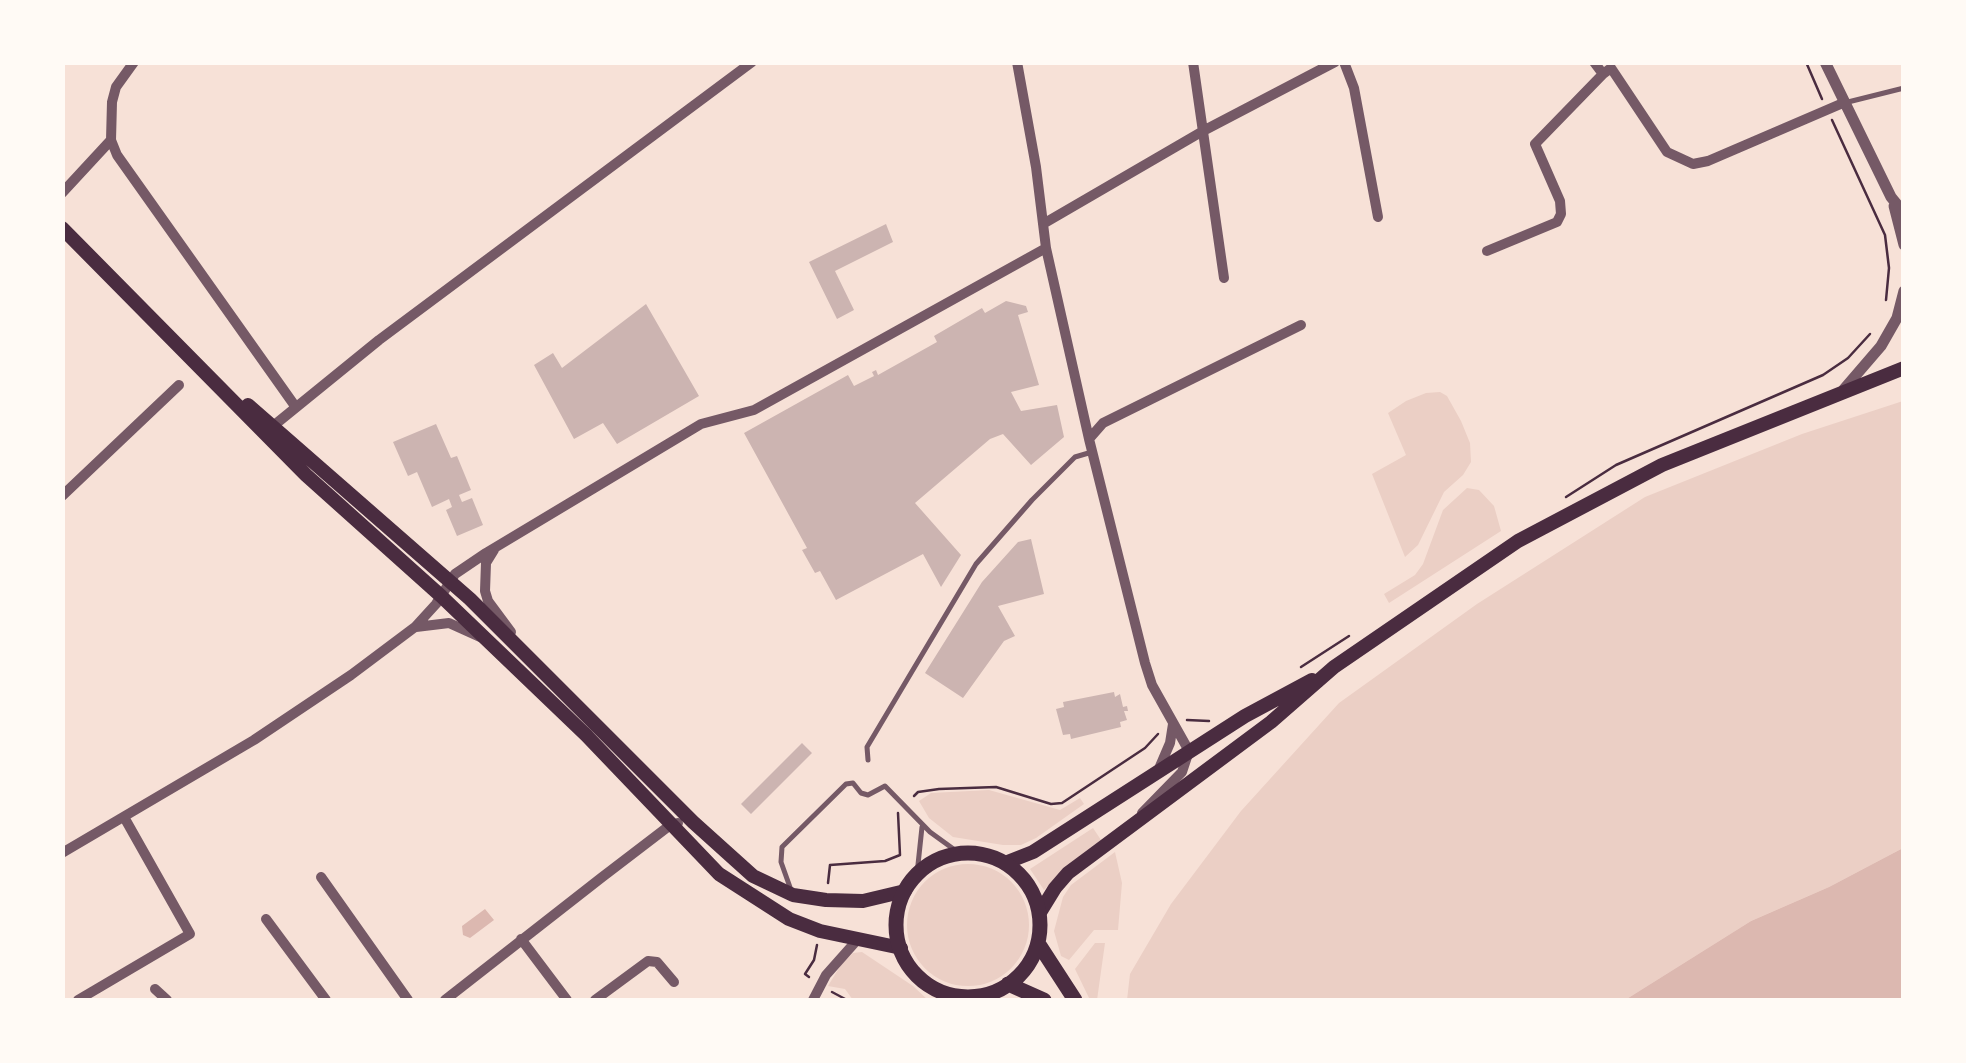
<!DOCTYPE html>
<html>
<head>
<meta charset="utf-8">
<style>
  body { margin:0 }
  #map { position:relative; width:1966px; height:1063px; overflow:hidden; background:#f7e1d7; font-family:Quicksand,sans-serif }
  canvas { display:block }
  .frame { position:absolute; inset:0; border:65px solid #fffaf5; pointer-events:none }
</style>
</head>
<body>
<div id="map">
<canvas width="1966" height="1063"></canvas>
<div class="frame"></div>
</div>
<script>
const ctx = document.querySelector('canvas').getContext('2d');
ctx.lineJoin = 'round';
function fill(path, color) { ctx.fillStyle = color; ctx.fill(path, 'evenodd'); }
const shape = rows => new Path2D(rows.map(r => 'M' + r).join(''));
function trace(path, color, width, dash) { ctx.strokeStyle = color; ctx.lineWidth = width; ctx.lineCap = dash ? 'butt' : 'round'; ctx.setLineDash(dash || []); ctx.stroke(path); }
fill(shape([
  [1440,392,1447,396,1461,421,1470,443,1471,462,1463,475,1444,492,1418,545,1405,557,1372,474,1406,455,1388,413,1406,401,1426,393],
  [1903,401,1903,848,1829,887,1751,921,1625,1000,1127,1000,1130,974,1171,904,1241,811,1339,703,1477,604,1645,497,1802,434],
  [1467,488,1479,490,1494,506,1501,531,1389,603,1384,594,1415,575,1423,564,1443,510],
  [989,790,1060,810,1080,798,1084,804,1036,838,1021,845,1003,845,953,837,929,818,919,801,931,793],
  [1093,828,1101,840,1073,861,1044,890,1030,869],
  [1115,852,1122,883,1118,930,1094,930,1069,960,1061,956,1054,931,1063,897,1071,885],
  '907 925a61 61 0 1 1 122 0a61 61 0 1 1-122 0Z',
  [1095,943,1105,943,1097,1000,1090,1000,1075,969],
  [862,952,913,986,928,1000,853,1000,845,989,828,986,842,963,853,953]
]), '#ebcfc5');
fill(shape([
  [1903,848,1903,1000,1625,1000,1751,921,1829,887],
  [485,909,494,920,470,938,463,935,462,926]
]), '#dcb8b0');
fill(shape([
  [886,224,893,242,835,271,854,310,837,319,809,262],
  [1006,301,1026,306,1028,312,1018,315,1039,385,1011,392,1021,411,1057,405,1064,437,1031,465,1003,434,990,439,915,503,961,555,941,587,923,554,836,600,820,571,815,573,802,550,807,548,744,433,848,375,854,386,874,376,872,372,876,370,878,375,937,342,934,336,982,308,985,313],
  [646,304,699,396,617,444,603,423,574,439,534,365,553,353,562,368],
  [436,424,451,458,457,456,471,490,459,495,462,502,472,498,483,525,457,536,446,510,452,507,449,499,432,507,417,472,408,476,393,442],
  [1031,539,1044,594,998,606,1015,636,1004,641,963,698,925,673,982,582,1018,542],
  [1114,692,1115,697,1120,694,1123,707,1127,706,1128,711,1124,711,1127,720,1120,722,1121,727,1071,739,1070,734,1063,735,1056,709,1064,707,1063,702],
  [802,743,812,753,751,814,741,804]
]), '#ccb4b1');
trace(shape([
  [1806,62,1822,99],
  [1832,120,1885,235,1889,268,1886,300],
  [1566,497,1616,465,1823,375,1848,358,1870,334],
  [1301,667,1349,636],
  [1187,720,1209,721],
  [914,796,918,792,939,789,996,787,1051,804,1062,803,1145,748,1158,734],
  [828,883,830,865,885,861,900,855,898,813],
  [809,977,805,974,814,960,817,945],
  [832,992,847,1000]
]), '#4a2c40', 2.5);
trace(shape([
  [1844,103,1904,88],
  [868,760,867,747,976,564,1032,500,1075,457,1092,452],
  [917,874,922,827],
  [791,890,781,862,782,847,846,784,853,783,861,793,868,795,885,786,930,832,959,853]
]), '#755966', 5);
trace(shape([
  [1017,62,1036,167,1046,248,1089,439,1145,663,1152,685,1189,751,1182,772,1142,813],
  [1193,62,1224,278],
  [1344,62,1354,88,1378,217],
  [1594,62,1603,74,1611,68,1667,152,1693,164,1708,161,1843,103],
  [111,140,117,155,295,406],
  [62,193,111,140,112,102,116,87,134,62],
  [1043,224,1203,131,1335,62],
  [1487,251,1557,222,1561,214,1560,201,1535,144,1603,74],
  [267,431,379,340,752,62],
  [1089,439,1103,423,1301,325],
  [62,496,179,385],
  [494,550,486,563,485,591,488,601,511,632],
  [416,627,449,623,480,637],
  [1158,771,1170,743,1173,724],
  [62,853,254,740,351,675,415,627,436,604,455,574,486,553,701,424,754,410,1046,248],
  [321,877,408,1000],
  [266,919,326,1000],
  [521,939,567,1000],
  [155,989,167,1000],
  [78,1000,190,934,124,817],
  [445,1000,601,878,669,826,678,823],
  [595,1000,648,961,657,962,674,982],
  [813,1000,826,975,858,939]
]), '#755966', 10);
trace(shape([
  [1825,62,1891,197,1904,213],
  [1894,206,1904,245],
  [1844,389,1881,346,1897,318,1904,291]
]), '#755966', 11);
trace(shape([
  [62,228,306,475,441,596,586,735,719,874,789,919,820,931,901,948],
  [248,405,470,599,693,822,753,876,793,895,826,900,863,901,905,891],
  [1005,863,1033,852,1245,716,1312,680],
  [1039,914,1055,888,1068,873,1271,722,1334,667,1518,541,1662,465,1904,368]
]), '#4a2c40', 14);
trace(shape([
  '896 925a72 72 0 1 1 144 0a72 72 0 1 1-144 0Z',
  [1038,943,1075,1000],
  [1008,984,1044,1000]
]), '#4a2c40', 15);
</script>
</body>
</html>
